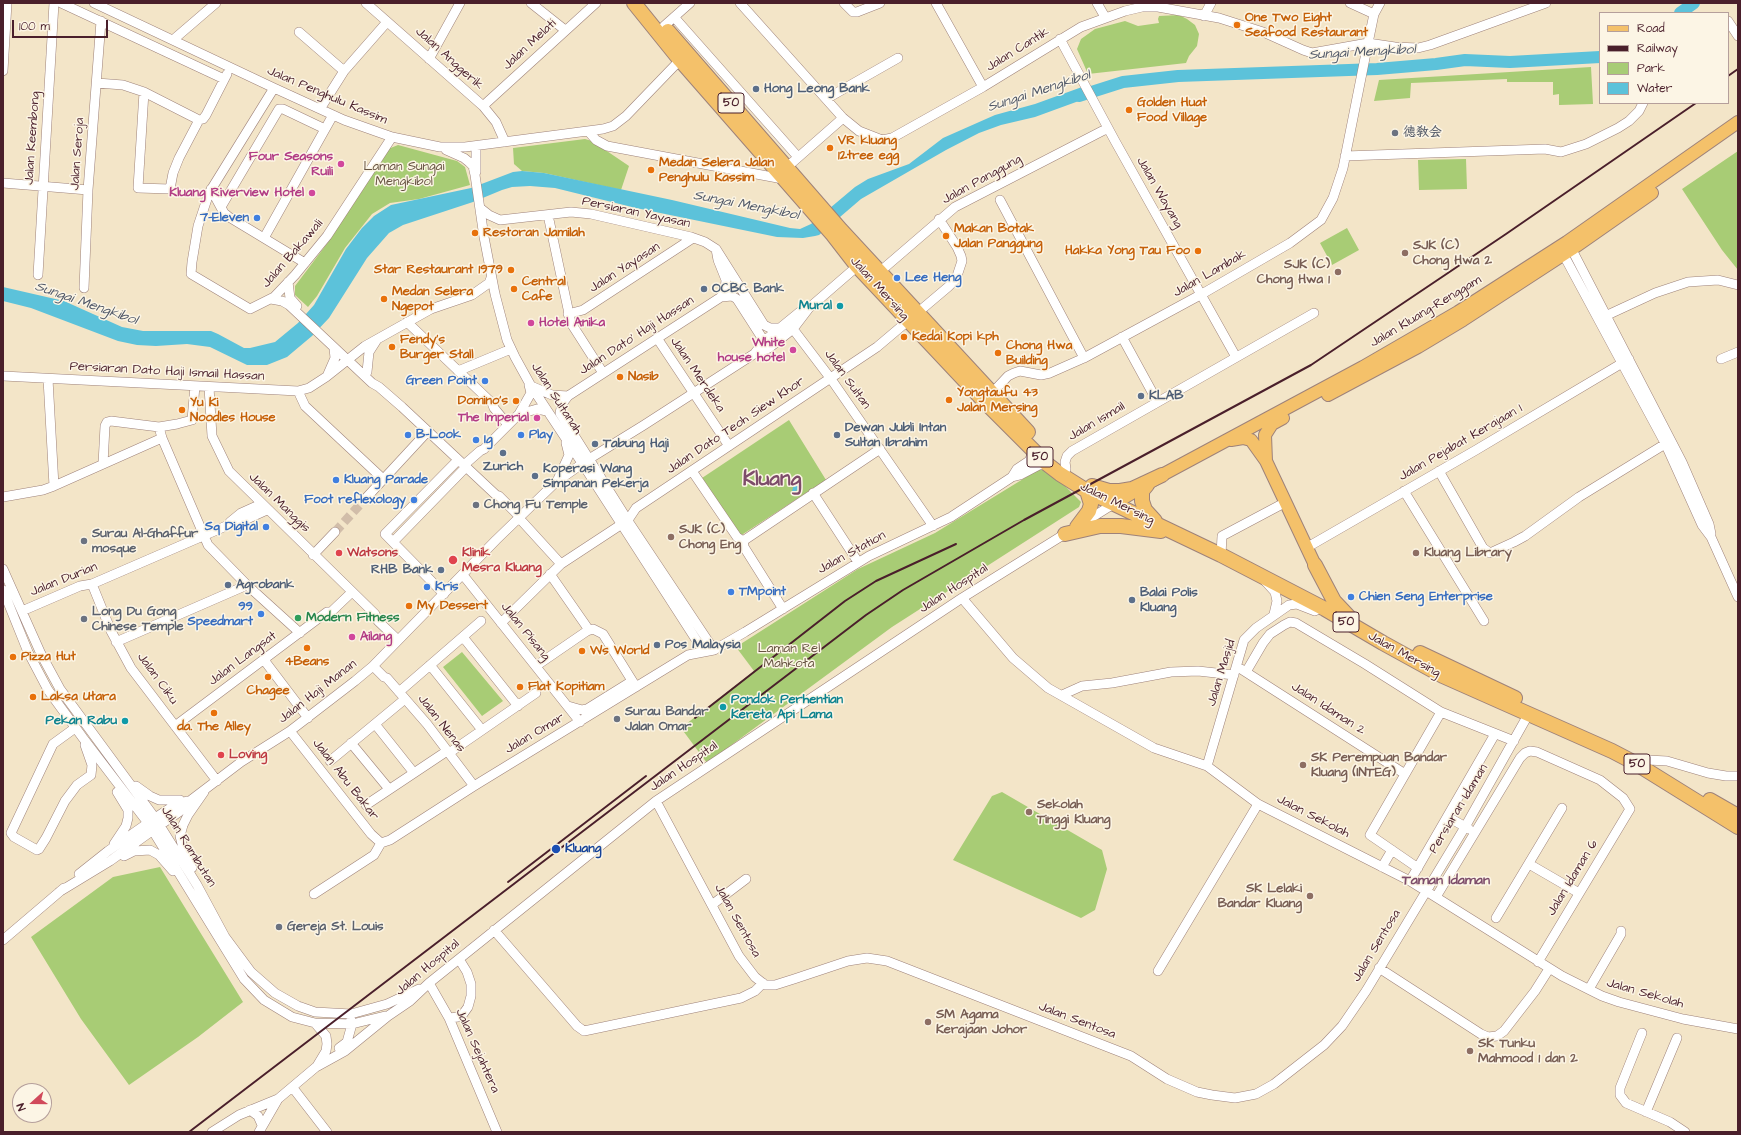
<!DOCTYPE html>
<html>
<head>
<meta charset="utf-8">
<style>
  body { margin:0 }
  #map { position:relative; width:1741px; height:1135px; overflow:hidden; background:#f3e5c8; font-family:"Architects Daughter",sans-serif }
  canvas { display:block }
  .frame { position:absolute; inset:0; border:4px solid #4a1f2b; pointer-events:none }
  .legend { position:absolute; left:1599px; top:12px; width:130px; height:92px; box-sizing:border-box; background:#fcf5e5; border:1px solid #b59f9b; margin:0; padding:5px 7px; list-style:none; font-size:12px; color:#4a1f2b }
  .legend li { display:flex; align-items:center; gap:8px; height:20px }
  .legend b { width:20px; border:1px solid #b59f9b }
  .north { position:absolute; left:12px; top:1083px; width:40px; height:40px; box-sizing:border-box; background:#fcf5e5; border:1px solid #b59f9b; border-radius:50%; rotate:249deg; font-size:11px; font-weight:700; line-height:16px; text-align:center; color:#4a1f2b }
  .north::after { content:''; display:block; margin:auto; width:14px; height:18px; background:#d1495b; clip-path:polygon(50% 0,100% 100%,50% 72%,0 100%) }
  .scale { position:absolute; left:12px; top:20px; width:96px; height:18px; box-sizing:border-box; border:2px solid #4a1f2b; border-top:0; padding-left:5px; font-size:12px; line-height:14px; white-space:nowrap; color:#4a1f2b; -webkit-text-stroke:3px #fcf5e5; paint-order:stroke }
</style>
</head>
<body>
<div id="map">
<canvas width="1741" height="1135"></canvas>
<div class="frame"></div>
<ul class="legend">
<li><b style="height:5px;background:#f4c16a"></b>Road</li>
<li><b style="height:5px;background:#4a1f2b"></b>Railway</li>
<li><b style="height:11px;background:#a8cc75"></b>Park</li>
<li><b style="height:11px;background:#5cc2da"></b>Water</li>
</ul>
<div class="north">N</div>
<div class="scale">100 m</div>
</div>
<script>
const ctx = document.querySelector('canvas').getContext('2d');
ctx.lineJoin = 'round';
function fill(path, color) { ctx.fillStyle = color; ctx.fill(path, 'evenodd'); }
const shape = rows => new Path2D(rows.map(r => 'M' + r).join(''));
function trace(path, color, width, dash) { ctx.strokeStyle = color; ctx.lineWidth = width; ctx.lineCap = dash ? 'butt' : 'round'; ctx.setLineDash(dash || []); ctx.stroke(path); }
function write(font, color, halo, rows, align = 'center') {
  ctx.font = font + ' "Architects Daughter","LXGW WenKai TC",sans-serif'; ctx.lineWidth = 3; ctx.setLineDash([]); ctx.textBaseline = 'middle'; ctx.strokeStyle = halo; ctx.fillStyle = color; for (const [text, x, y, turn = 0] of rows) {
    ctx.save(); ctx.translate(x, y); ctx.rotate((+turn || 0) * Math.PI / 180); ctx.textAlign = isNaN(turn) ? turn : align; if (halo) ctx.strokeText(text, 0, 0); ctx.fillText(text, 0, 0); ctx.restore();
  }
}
fill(shape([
  [1179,15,1187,19,1195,25,1199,34,1197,46,1189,56,1186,63,1088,74,1077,49,1081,39,1095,29,1125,21,1138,26,1159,23,1158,19,1159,16],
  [1591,67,1593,104,1559,105,1559,94,1553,95,1553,82,1507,82,1507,79,1411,83,1410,98,1374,101,1379,80],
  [585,139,592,141,629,166,621,190,544,173,522,171,514,164,513,148],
  [398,145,457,161,465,167,470,185,419,199,390,203,372,214,345,248,317,296,308,307,295,295,295,286,329,241,388,149],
  [1738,151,1738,270,1722,250,1682,189],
  [1466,159,1467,189,1419,190,1418,160],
  [1347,228,1359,250,1332,265,1320,243],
  [789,420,826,480,740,536,702,478],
  [1041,468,1048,469,1081,502,1079,507,892,627,707,763,681,728,754,671,736,647,858,569,935,533],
  [462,652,503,701,482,716,443,667],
  [1002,792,1102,850,1107,869,1095,910,1081,918,953,860,992,796],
  [160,867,243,1002,198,1037,129,1085,81,1019,31,937,113,877]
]), '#a8cc75');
fill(shape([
  [1082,87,1087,98,1035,117,1001,125,979,133,946,150,861,199,819,235,815,236,803,238,777,237,636,208,555,188,530,186,512,187,502,190,473,202,403,225,389,233,367,258,329,318,312,336,287,357,267,365,247,365,210,347,187,344,156,346,137,345,118,341,31,308,3,301,3,287,64,301,122,327,143,331,211,331,218,334,244,348,250,348,275,342,298,323,314,305,346,249,362,228,374,216,391,205,471,188,513,172,522,171,544,173,672,200,790,228,800,229,811,224,855,187,868,179,909,164,943,138,995,115,1035,104],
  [799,477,802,478,802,486,791,495,795,480]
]), '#5cc2da');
trace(shape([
  [1680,13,1694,3],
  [1079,96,1123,82,1178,76,1377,69,1436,64,1465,60,1510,62,1600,57]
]), '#5cc2da', 12);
trace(shape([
  [335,532,366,498]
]), '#d1bda9', 9, [9, 4.5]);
const minor = shape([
  [61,3,224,79],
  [94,3,274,88,344,120,392,137,440,147,465,147,603,129,613,126,626,116,680,60],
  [366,3,483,106,496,122,505,142],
  [531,3,565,30],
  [740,3,843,118,859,131,882,140,892,138,983,87,1081,27,1125,11,1142,7,1158,7,1219,18,1263,32,1303,50,1312,53,1368,43,1395,47,1418,48,1430,45,1546,3],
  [844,3,853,12,857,12,880,3],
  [936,3,983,87],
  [1097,3,1105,17],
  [1350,3,1374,14],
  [1204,16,1211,3],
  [674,17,798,157],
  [1728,21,1738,36],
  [664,26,690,3],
  [299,32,344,71],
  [1060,39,1115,141,1236,357],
  [173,40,216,3],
  [429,59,460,3],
  [3,71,7,3],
  [97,83,123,85,144,92,199,120,203,119,206,115,227,74],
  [274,88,209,193,198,226,192,262,191,274,250,309,274,297,295,275,327,236,392,137],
  [144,92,138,188,170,189,173,173,179,158,199,120],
  [826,99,898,58],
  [483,106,596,3],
  [320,109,344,71,387,22],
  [588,131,596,140,607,146,783,179],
  [476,146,476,172],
  [446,150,464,158,469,162,473,166,475,175,484,237,495,294,507,340,515,357,531,386,582,463,704,652],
  [1345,156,1545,149,1561,152,1586,144,1618,128,1629,121,1639,111,1643,103],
  [786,168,843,118],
  [3,183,88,190],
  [211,189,224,213,229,217,305,263],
  [1000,200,1084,358],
  [221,207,279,109,283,109,325,129],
  [480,208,489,215,500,220,571,212,591,214,691,237,705,242,716,249,764,325,770,328,780,328],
  [548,215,571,323,603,373],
  [264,238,333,115],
  [1569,244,1682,462,1709,524,1711,534],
  [1561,250,1665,443,1702,525,1711,537,1738,597],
  [38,275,54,3],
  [876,275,955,207,1108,128],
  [288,282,290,298,297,306],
  [84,288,88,190,101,21],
  [721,297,732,296,737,299,764,341],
  [271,299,282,301,289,305,372,383,379,387,402,407,496,495,499,496,520,517],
  [568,314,583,310,693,238],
  [1601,318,1655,293,1688,282,1718,280,1738,285],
  [407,322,492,403,494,408,508,425],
  [793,329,831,379,933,526],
  [1122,337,1157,401],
  [657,338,729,446],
  [755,353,764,341,802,310,805,309],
  [1721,359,1738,352],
  [458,371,511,349],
  [367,372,369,352,376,341],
  [328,374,335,358,334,348],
  [3,376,298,391,309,388,326,377,365,346,431,309,472,295,489,283,491,278],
  [48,379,54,486],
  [531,386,552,395,568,396],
  [209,387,212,436,229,471,375,614,378,621,398,640],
  [298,391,305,406,383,479],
  [993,392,1008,376,1014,373,1020,371,1041,375,1050,373,1084,358,1202,294,1290,243,1321,220,1333,198,1343,168,1368,43,1374,14,1380,3],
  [519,414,537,409,547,411],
  [159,427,177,424,192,420,195,386],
  [103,464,105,426,107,422,111,421,159,427,162,438,208,545,247,585,300,633],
  [464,465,480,451,484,449,519,414,531,393,529,385],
  [1066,469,1065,462,1067,456,1072,451,1314,313],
  [692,471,737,537,743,541],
  [1439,471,1483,548,1490,553,1514,542,1525,536,1579,497,1670,441],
  [1012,477,1020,475,1039,465,1047,464],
  [558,479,569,455,566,443],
  [1404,491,1484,621],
  [813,493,858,562],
  [3,497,43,490,54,486,162,438],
  [366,498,428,431],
  [519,518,561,564],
  [230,522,241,513,261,504],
  [1083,523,1115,503],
  [743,541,880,449],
  [743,541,744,547,783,609],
  [393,542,466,467],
  [1306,548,1476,450,1629,359],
  [313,555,335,532],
  [1221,555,1222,536,1286,502],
  [3,569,41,654,60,689,155,818,197,885,225,937,251,972,275,993,298,1006,315,1012,351,1014,387,1004,419,989],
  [550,574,589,630],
  [463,575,580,722],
  [1265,581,1275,592,1277,601,1274,614],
  [92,584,111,631,131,668,217,781],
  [3,590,28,652,48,690,83,738,148,823,244,979,264,1000,292,1017,315,1023,352,1024,385,1016],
  [444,594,385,534,458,460],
  [962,598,1013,658,1048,688,1154,748,1207,766,1258,804,1410,881,1562,976,1602,996,1619,1002,1683,1019,1738,1029],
  [22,611,80,586,92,584,226,526,245,520,267,510],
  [501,623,561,564,628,520,636,508,877,347,948,287,956,279,962,261,961,256,957,247,939,219],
  [463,637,518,706],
  [116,642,247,585],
  [714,650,630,524,560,413,562,404,568,396,721,297,725,290,726,280,718,260,716,249],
  [264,660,308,718],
  [430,665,482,730],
  [373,666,384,677,387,678,427,724,474,786],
  [536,666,587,631,593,629,603,634,636,687],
  [1241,669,1405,774],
  [1246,672,1263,643,1270,634,1284,625,1290,622,1296,623,1365,664,1441,712,1514,741],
  [399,692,481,621],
  [1062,695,1082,686,1112,683,1171,672,1198,671,1234,675],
  [568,706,582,710,587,709,632,681],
  [375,724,414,773],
  [175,726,327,612,331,612,352,592],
  [75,728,53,744,11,833,14,837,37,850,39,849,46,838,65,801,77,785,91,775,92,765,85,745],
  [290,731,371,834,381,843],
  [351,743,389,789],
  [449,753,536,693],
  [1648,760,1667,761,1708,773,1726,776,1738,776],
  [330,761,405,699],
  [1207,766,1244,640,1256,628,1289,605,1297,604,1315,611],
  [136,786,150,796,159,800,180,800],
  [656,801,739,956,755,977,765,985,775,985,794,979,848,961,867,958,887,961,1131,1056,1167,1079,1197,1092,1212,1095,1235,1098,1256,1094,1274,1084,1324,1045,1342,1026,1366,991,1465,827,1528,715],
  [366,805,447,751],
  [1448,817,1469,829],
  [381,843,390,840,474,786,688,655,714,650,745,632,869,556,951,517,1012,477,1017,469,1029,461,1034,451],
  [114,844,126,826,128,818,128,810,117,792],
  [124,856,134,851,150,850,159,855,173,871],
  [1529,864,1579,893],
  [1382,867,1392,850],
  [192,868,183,848,180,836,183,825,188,815,204,792],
  [1418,868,1370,835,1441,712],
  [79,874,108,851,155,818,175,805,187,801],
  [1410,881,1495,734],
  [59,892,110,861,160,825,179,812,191,800,241,762,290,731,355,681,373,666,496,540,556,482,589,459,644,425,754,354,769,348,793,329,809,308,861,263],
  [314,894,374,855,381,843],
  [1436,897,1520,758,1525,753,1530,751,1537,752,1600,780,1623,798,1630,809,1538,962],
  [713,904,746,879],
  [1496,918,1562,808],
  [494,930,577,1026,584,1031,741,998,755,991,763,983],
  [3,940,64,888],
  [1379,968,1481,1034,1488,1037,1497,1036,1504,1031,1535,991,1549,969],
  [1158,971,1258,804],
  [429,983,449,1018,497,1132],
  [1589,989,1621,934,1621,931],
  [449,1018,458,1017,463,1014,468,1007,471,996,471,984,467,972,459,959],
  [315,1023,326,1036,327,1044,326,1051,317,1066],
  [1642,1033,1620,1088,1620,1095,1626,1103,1670,1122,1685,1132],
  [339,1048,347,1042,352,1024,351,1020],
  [293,1088,327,1132],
  [250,1110,258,1116,262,1125],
  [1646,1112,1677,1038],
  [212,1132,239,1115,278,1099,316,1067,345,1051,388,1016,410,1001,429,983,656,801,962,598,1068,532],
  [259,1132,278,1099]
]);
const major = shape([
  [1328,395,1418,347,1463,320,1572,249,1652,193],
  [1231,440,1243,438,1251,440,1266,461,1315,565],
  [1266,461,1265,435,1272,424,1283,418],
  [1115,503,1162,475,1363,367,1458,312,1567,242,1738,122]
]);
const highway = shape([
  [634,3,680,60,833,235,857,266,983,400,1047,464,1060,474,1087,491,1221,555,1325,609,1383,643,1443,676,1612,751,1635,763,1738,827],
  [668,31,841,230,1028,432],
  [1147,485,1142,491,1142,501,1145,510,1155,521],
  [1092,486,1109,491,1120,491,1132,489,1162,475],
  [1077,527,1089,511,1091,504,1087,491],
  [1065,534,1100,526,1121,526,1161,531],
  [1315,565,1334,601,1350,618],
  [1420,653,1515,698],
  [1710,800,1738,816]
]);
trace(minor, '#9e827a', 10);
trace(major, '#9e827a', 14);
trace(highway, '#9e827a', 16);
trace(minor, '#fff', 9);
trace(major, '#f4c16a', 12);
trace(highway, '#f4c16a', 14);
trace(shape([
  [1728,76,1738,69],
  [695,718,845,601,876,581,956,544],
  [508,882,646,776],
  [189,1132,866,615,903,590,1024,520,1311,365,1506,234,1696,103]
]), '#4a1f2b', 2);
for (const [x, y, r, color] of [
  [1237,25,4,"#e8710a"],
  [756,89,4,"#5c6f8a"],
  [1129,110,4,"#e8710a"],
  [1395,133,4,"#6b7280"],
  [830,148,4,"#e8710a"],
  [341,164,4,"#d1479c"],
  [651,170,4,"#e8710a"],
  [312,193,4,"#d1479c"],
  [257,218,4,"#3f7fe0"],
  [475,233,4,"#e8710a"],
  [946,236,4,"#e8710a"],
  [1198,251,4,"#e8710a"],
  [1405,253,4,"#8d6e63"],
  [511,270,4,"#e8710a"],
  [1338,272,4,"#8d6e63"],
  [897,278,4,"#3f7fe0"],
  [514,289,4,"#e8710a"],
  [704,289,4,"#5c6f8a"],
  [384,299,4,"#e8710a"],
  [840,306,4,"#0f9aa8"],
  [531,323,4,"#d1479c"],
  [904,337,4,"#e8710a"],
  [392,347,4,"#e8710a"],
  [793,350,4,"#d1479c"],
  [998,353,4,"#e8710a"],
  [620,377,4,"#e8710a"],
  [485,381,4,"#3f7fe0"],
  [1141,396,4,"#5c6f8a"],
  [949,400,4,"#e8710a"],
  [516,401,4,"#e8710a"],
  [182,410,4,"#e8710a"],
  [537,418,4,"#d1479c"],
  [408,435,4,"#3f7fe0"],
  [521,435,4,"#3f7fe0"],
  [837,435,4,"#5c6f8a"],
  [476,440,4,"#3f7fe0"],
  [595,444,4,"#5c6f8a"],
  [503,453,4,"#5c6f8a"],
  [535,476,4,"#5c6f8a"],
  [336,480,4,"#3f7fe0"],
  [414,500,4,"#3f7fe0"],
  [476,505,4,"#6b7280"],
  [266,527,4,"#3f7fe0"],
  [671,537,4,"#8d6e63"],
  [84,541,4,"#6b7280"],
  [339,553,4,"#e0444e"],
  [1416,553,4,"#8d6e63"],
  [453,560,5,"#e0444e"],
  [441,570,4,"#5c6f8a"],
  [228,585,4,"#5c6f8a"],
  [427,587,4,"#3f7fe0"],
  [731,592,4,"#3f7fe0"],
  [1351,597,4,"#3f7fe0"],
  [1132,600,4,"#5c6f8a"],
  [409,606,4,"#e8710a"],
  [261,614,4,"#3f7fe0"],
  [298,618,4,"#2e9e5b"],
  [84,619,4,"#6b7280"],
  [352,637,4,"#d1479c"],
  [657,645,4,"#5c6f8a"],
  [307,648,4,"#e8710a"],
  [582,651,4,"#e8710a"],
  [13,657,4,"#e8710a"],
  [268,677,4,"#e8710a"],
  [520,687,4,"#e8710a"],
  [33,697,4,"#e8710a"],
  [723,707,4,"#0f9aa8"],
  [214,713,4,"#e8710a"],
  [617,719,4,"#6b7280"],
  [125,721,4,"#0f9aa8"],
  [221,755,4,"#e0444e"],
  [1303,765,4,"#8d6e63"],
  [1029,812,4,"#8d6e63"],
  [556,849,5,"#1a4fb4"],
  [1310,896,4,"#8d6e63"],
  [279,927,4,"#6b7280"],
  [928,1022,4,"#8d6e63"],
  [1470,1051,4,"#8d6e63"]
]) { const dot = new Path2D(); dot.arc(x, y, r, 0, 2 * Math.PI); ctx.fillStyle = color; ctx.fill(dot); trace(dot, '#fcf5e5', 1.5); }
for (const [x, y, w] of [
  [731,103,26],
  [1040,457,26],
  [1346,622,26],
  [1637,764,26]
]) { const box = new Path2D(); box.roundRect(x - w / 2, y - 10, w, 20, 3); ctx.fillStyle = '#fcf5e5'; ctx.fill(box); trace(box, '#4a1f2b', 1); }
write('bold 12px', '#4a1f2b', null, [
  ["50",731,103],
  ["50",1040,457],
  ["50",1346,622],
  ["50",1637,764]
]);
write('bold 13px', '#c56008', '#fcf5e5', [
  ["One Two Eight",1245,18],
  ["Seafood Restaurant",1245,33],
  ["Golden Huat",1137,103],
  ["Food Village",1137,118],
  ["VR kluang",838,141],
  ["12tree egg",838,156],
  ["Medan Selera Jalan",659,163],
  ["Penghulu Kassim",659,178],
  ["Makan Botak",954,229],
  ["Jalan Panggung",954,244],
  ["Restoran Jamilah",483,233],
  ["Hakka Yong Tau Foo",1190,251,"right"],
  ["Star Restaurant 1979",503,270,"right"],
  ["Central",522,282],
  ["Cafe",522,297],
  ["Medan Selera",392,292],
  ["Ngepot",392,307],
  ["Kedai Kopi kph",912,337],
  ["Fendy’s",400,340],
  ["Burger Stall",400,355],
  ["Chong Hwa",1006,346],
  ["Building",1006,361],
  ["Nasib",628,377],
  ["Yongtaufu 43",957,393],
  ["Jalan Mersing",957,408],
  ["Domino's",508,401,"right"],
  ["Yu Ki",190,403],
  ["Noodles House",190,418],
  ["My Dessert",417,606],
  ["Ws World",590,651],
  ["Pizza Hut",21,657],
  ["4Beans",307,662,"center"],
  ["Flat Kopitiam",528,687],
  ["Chagee",268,691,"center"],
  ["Laksa Utara",41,697],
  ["da. The Alley",214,727,"center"]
], 'left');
write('13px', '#4a1f2b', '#fcf5e5', [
  ["Jalan Melati",530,45,-43],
  ["Jalan Cantik",1018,50,-32],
  ["Jalan Anggerik",449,59,42],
  ["Jalan Penghulu Kassim",327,96,23],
  ["Jalan Keembong",33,138,-86],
  ["Jalan Seroja",78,154,-86],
  ["Jalan Panggung",982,180,-29],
  ["Jalan Wayang",1159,193,60],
  ["Persiaran Yayasan",636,213,12],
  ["Jalan Bakawali",293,254,-49],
  ["Jalan Yayasan",625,268,-33],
  ["Jalan Lambak",1210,274,-30],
  ["Jalan Mersing",879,289,48],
  ["Jalan Kluang-Renggam",1426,312,-31],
  ["Jalan Dato' Haji Hassan",637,336,-33],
  ["Persiaran Dato Haji Ismail Hassan",167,372,3],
  ["Jalan Merdeka",697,375,56],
  ["Jalan Sultan",847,380,54],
  ["Jalan Sultanah",556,399,57],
  ["Jalan Ismail",1097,422,-31],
  ["Jalan Dato Teoh Siew Khor",736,426,-34],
  ["Jalan Pejabat Kerajaan 1",1461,443,-30],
  ["Jalan Manggis",279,503,44],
  ["Jalan Mersing",1117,504,26],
  ["Jalan Station",852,553,-29],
  ["Jalan Durian",64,580,-22],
  ["Jalan Hospital",954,589,-33],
  ["Jalan Pisang",525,632,51],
  ["Jalan Mersing",1404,655,29],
  ["Jalan Langsat",243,659,-37],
  ["Jalan Masjid",1222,673,-73],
  ["Jalan Ciku",157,679,54],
  ["Jalan Haji Manan",318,692,-38],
  ["Jalan Idaman 2",1328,709,33],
  ["Jalan Nenas",441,724,52],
  ["Jalan Omar",535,734,-31],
  ["Jalan Hospital",684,767,-34],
  ["Jalan Abu Bakar",345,780,52],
  ["Persiaran Idaman",1459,809,-59],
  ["Jalan Sekolah",1313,817,27],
  ["Jalan Rambutan",188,847,58],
  ["Jalan Idaman 6",1573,878,-59],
  ["Jalan Sentosa",737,921,61],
  ["Jalan Sentosa",1377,946,-59],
  ["Jalan Hospital",428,968,-40],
  ["Jalan Sekolah",1645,994,16],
  ["Jalan Sentosa",1077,1021,21],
  ["Jalan Sejahtera",477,1051,66]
]);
write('bold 13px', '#4e5e75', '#fcf5e5', [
  ["Hong Leong Bank",764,89],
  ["OCBC Bank",712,289],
  ["KLAB",1149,396],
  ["Dewan Jubli Intan",845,428],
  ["Sultan Ibrahim",845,443],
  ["Tabung Haji",603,444],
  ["Zurich",503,467,"center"],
  ["Koperasi Wang",543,469],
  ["Simpanan Pekerja",543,484],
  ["RHB Bank",433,570,"right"],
  ["Agrobank",236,585],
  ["Balai Polis",1140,593],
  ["Kluang",1140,608],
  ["Pos Malaysia",665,645]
], 'left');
write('bold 13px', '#5b616d', '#fcf5e5', [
  ["德教会",1403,133],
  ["Chong Fu Temple",484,505],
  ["Surau Al-Ghaffur",92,534],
  ["mosque",92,549],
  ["Long Du Gong",92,612],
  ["Chinese Temple",92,627],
  ["Surau Bandar",625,712],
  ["Jalan Omar",625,727],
  ["Gereja St. Louis",287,927]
], 'left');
write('bold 13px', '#b23c85', '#fcf5e5', [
  ["Four Seasons",333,157],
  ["Ruili",333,172],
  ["Kluang Riverview Hotel",304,193],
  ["Hotel Anika",539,323,"left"],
  ["White",785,343],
  ["house hotel",785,358],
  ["The Imperial",529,418],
  ["Ailang",360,637,"left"]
], 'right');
write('13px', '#665341', '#fcf5e5', [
  ["Laman Sungai",404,167],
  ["Mengkibol",404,182],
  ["Laman Rel",789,649],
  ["Mahkota",789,664]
]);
write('bold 13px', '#366cbe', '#fcf5e5', [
  ["7-Eleven",249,218,"right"],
  ["Lee Heng",905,278],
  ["Green Point",477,381,"right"],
  ["B-Look",416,435],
  ["Play",529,435],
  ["Ig",484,440],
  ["Kluang Parade",344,480],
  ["Foot reflexology",406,500,"right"],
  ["Sq Digital",258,527,"right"],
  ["Kris",435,587],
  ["TMpoint",739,592],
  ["Chien Seng Enterprise",1359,597],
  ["99",253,607,"right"],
  ["Speedmart",253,622,"right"]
], 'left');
write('bold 13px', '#785e54', '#fcf5e5', [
  ["SJK (C)",1413,246],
  ["Chong Hwa 2",1413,261],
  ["SJK (C)",1330,265,"right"],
  ["Chong Hwa 1",1330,280,"right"],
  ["SJK (C)",679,530],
  ["Chong Eng",679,545],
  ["Kluang Library",1424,553],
  ["SK Perempuan Bandar",1311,758],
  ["Kluang (INTEG)",1311,773],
  ["Sekolah",1037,805],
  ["Tinggi Kluang",1037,820],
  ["SK Lelaki",1302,889,"right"],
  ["Bandar Kluang",1302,904,"right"],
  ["SM Agama",936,1015],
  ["Kerajaan Johor",936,1030],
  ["SK Tunku",1478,1044],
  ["Mahmood 1 dan 2",1478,1059]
], 'left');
write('bold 13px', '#0d838f', '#fcf5e5', [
  ["Mural",832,306],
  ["Pondok Perhentian",731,700,"left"],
  ["Kereta Api Lama",731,715,"left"],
  ["Pekan Rabu",117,721]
], 'right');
write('bold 13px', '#be3a42', '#fcf5e5', [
  ["Watsons",347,553],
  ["Klinik",462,553],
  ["Mesra Kluang",462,568],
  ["Loving",229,755]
], 'left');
write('bold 13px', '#27864d', '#fcf5e5', [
  ["Modern Fitness",306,618]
], 'left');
write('bold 13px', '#164399', '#fcf5e5', [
  ["Kluang",565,849]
], 'left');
write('italic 14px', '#505868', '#fcf5e5', [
  ["Sungai Mengkibol",1362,53,-3],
  ["Sungai Mengkibol",1039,92,-18],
  ["Sungai Mengkibol",746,206,11],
  ["Sungai Mengkibol",86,304,19]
]);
write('bold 14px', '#7d4c6a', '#fcf5e5', [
  ["Taman Idaman",1446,881]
]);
write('bold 21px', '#7d4c6a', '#fcf5e5', [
  ["Kluang",772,481]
]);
</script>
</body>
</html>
